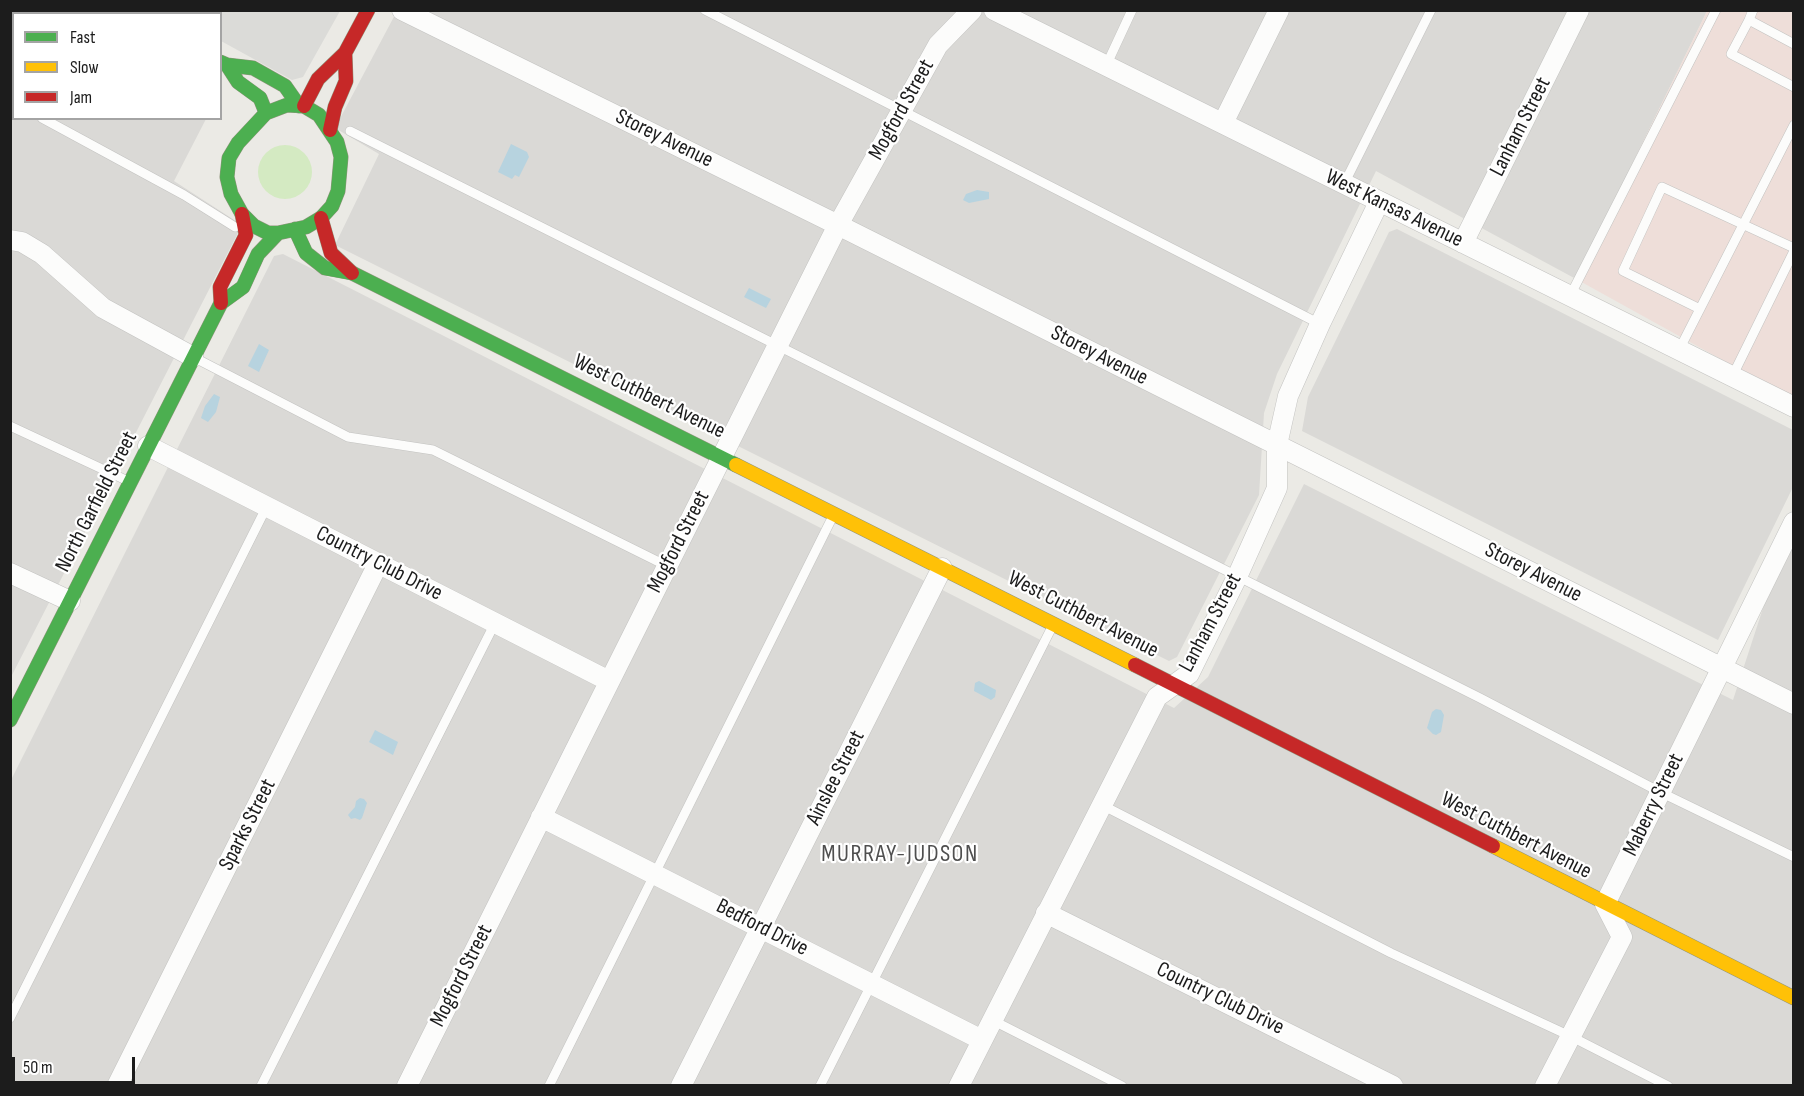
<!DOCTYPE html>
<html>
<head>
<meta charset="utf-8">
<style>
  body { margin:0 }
  #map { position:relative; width:1804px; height:1096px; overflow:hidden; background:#ebeae5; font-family:"Sofia Sans Condensed",sans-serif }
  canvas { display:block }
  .frame { position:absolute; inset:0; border:12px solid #1c1c1c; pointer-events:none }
  .legend { position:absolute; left:12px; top:12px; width:210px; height:108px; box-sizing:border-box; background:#fff; border:2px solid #a4a4a4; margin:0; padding:8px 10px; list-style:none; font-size:18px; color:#1c1c1c }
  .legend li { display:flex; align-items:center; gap:12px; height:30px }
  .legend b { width:30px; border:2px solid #a4a4a4 }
  .scale { position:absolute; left:12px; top:1057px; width:123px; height:27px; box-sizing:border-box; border:3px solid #1c1c1c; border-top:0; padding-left:8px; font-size:18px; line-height:21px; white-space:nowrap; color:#1c1c1c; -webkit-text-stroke:4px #fff; paint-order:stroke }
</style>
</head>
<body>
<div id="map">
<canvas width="1804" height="1096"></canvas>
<div class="frame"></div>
<ul class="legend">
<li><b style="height:8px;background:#4caf50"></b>Fast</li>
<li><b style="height:8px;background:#ffc107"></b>Slow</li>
<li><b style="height:8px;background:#c62828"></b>Jam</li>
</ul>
<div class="scale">50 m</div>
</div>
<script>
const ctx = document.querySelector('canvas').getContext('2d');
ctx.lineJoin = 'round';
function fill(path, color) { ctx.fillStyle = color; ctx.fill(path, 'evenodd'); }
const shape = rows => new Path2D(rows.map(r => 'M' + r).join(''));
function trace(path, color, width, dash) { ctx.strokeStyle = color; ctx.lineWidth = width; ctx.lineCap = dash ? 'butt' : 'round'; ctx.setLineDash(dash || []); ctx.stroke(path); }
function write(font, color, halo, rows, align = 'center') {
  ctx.font = font + ' "Sofia Sans Condensed",sans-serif'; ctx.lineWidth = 4.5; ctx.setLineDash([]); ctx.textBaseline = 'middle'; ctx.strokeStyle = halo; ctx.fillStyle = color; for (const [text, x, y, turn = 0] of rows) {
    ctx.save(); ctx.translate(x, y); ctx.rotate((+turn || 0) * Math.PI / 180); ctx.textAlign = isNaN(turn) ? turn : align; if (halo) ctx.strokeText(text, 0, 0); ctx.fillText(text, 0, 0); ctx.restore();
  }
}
fill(shape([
  [11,11,80,11,86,13,14,14,14,118,206,119,174,181,242,225,11,677],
  [397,11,1707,11,1576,279,1376,171,1277,374,1264,413,1259,495,1177,657,1169,661,335,245,379,154,335,128],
  [1397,229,1793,430,1793,487,1718,640,1302,431,1308,397,1389,232],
  [283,254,1174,708,1208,677,1304,484,1733,700,1782,550,1793,527,1793,1085,11,1085,10,782,274,256]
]), '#dad9d6');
fill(shape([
  [1707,11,1793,11,1793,399,1576,279]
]), '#eeded9');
fill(shape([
  '258 172a27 27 0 1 1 54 0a27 27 0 1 1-54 0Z'
]), '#d4eac2');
fill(shape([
  [165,11,340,11,303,77,292,80,221,41,220,14,170,13]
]), '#dbdbd8');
fill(shape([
  [511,144,527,152,529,157,519,177,515,175,512,179,498,172],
  [977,190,989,192,989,199,969,203,963,200,966,194],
  [749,288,771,299,766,308,744,297],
  [259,344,269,350,259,372,248,366],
  [214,394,220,397,216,412,208,422,201,418,205,406],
  [979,681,996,690,995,697,991,700,974,691,975,683],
  [1436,709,1441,710,1444,715,1441,732,1436,735,1433,734,1427,728,1432,712],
  [375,730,398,742,393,755,369,742],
  [360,798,364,799,367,803,362,818,360,820,355,818,351,819,348,815,355,807,356,801]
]), '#b7d3df');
const lane = shape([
  [705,10,1320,324],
  [1753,10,1749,20,1794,44],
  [1749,20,1731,54,1794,87],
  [1106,66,1132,10],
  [10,106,14,107],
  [42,118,184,195,235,227],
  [350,131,1480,698,1660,792,1794,857],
  [1344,184,1431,10],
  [1570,296,1716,10],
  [1700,309,1623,271,1662,187,1794,248],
  [1679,350,1794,125],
  [195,358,348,437,433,450,667,566],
  [1732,377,1794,251],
  [10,426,128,481],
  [1100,804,1391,953,1570,1036,1668,1086],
  [10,1018,267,506],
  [992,1020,1122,1086],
  [261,1086,495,623],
  [549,1086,833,516],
  [820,1086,1052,627]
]);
const street = shape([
  [402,10,838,225,1794,704],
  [994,10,1794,407],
  [1223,123,1279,10],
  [10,240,22,242,42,254,103,308,193,357],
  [1463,243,1579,10],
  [148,446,609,681],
  [10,573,70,601],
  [541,817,982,1040],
  [1046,913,1393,1086],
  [117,1086,378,564],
  [407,1086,838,225,938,45,972,10],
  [681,1086,942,568],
  [959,1086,1157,697,1189,674,1237,577,1277,488,1277,445,1288,396,1320,324,1379,202],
  [1545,1086,1622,937,1605,904,1794,522]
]);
const fast = shape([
  [220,62,227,65,253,68,285,86,299,106],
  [227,65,238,82,260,98,266,113],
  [287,105,304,106,319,115,337,142,341,157,338,191,332,206,321,218,306,227,278,233,268,233,254,226,242,214,231,194,227,177,229,158,238,143,266,113,287,105],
  [295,229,306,253,325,268,352,273,736,465],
  [10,720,221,303,243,287,258,254,278,233]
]);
const slow = shape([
  [736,465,1135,665],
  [1493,846,1794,998]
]);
const jam = shape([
  [119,10,125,14],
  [304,106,318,79,345,53,368,10],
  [330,130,335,107,346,81,345,53],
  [321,218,331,253,352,273],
  [221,303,220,287,246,235,242,214],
  [1135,665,1493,846]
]);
trace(lane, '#c3c3c1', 10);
trace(street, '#c3c3c1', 21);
trace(fast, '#91957d', 15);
trace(slow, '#91957d', 15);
trace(jam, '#91957d', 15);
trace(lane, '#fcfcfb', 9);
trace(street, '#fcfcfb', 20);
trace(fast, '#4caf50', 14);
trace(slow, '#ffc107', 14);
trace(jam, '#c62828', 14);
write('22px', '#1c1c1c', '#fff', [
  ["Mogford Street",902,110,-61],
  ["Lanham Street",1521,127,-63],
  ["Storey Avenue",664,139,26],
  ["West Kansas Avenue",1394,209,26],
  ["Storey Avenue",1099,356,27],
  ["West Cuthbert Avenue",649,397,26],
  ["North Garfield Street",97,502,-63],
  ["Mogford Street",679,542,-63],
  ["Country Club Drive",379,564,27],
  ["Storey Avenue",1533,573,27],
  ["West Cuthbert Avenue",1083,615,27],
  ["Lanham Street",1211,623,-62],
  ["Ainslee Street",836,778,-63],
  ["Maberry Street",1654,805,-64],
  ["Sparks Street",248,825,-63],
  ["West Cuthbert Avenue",1516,836,27],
  ["Bedford Drive",762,928,27],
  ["Mogford Street",462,976,-63],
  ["Country Club Drive",1220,999,26]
]);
ctx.letterSpacing = '1.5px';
write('24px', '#4f4f4f', '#fff', [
  ["MURRAY-JUDSON",900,855]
]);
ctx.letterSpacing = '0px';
</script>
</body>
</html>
